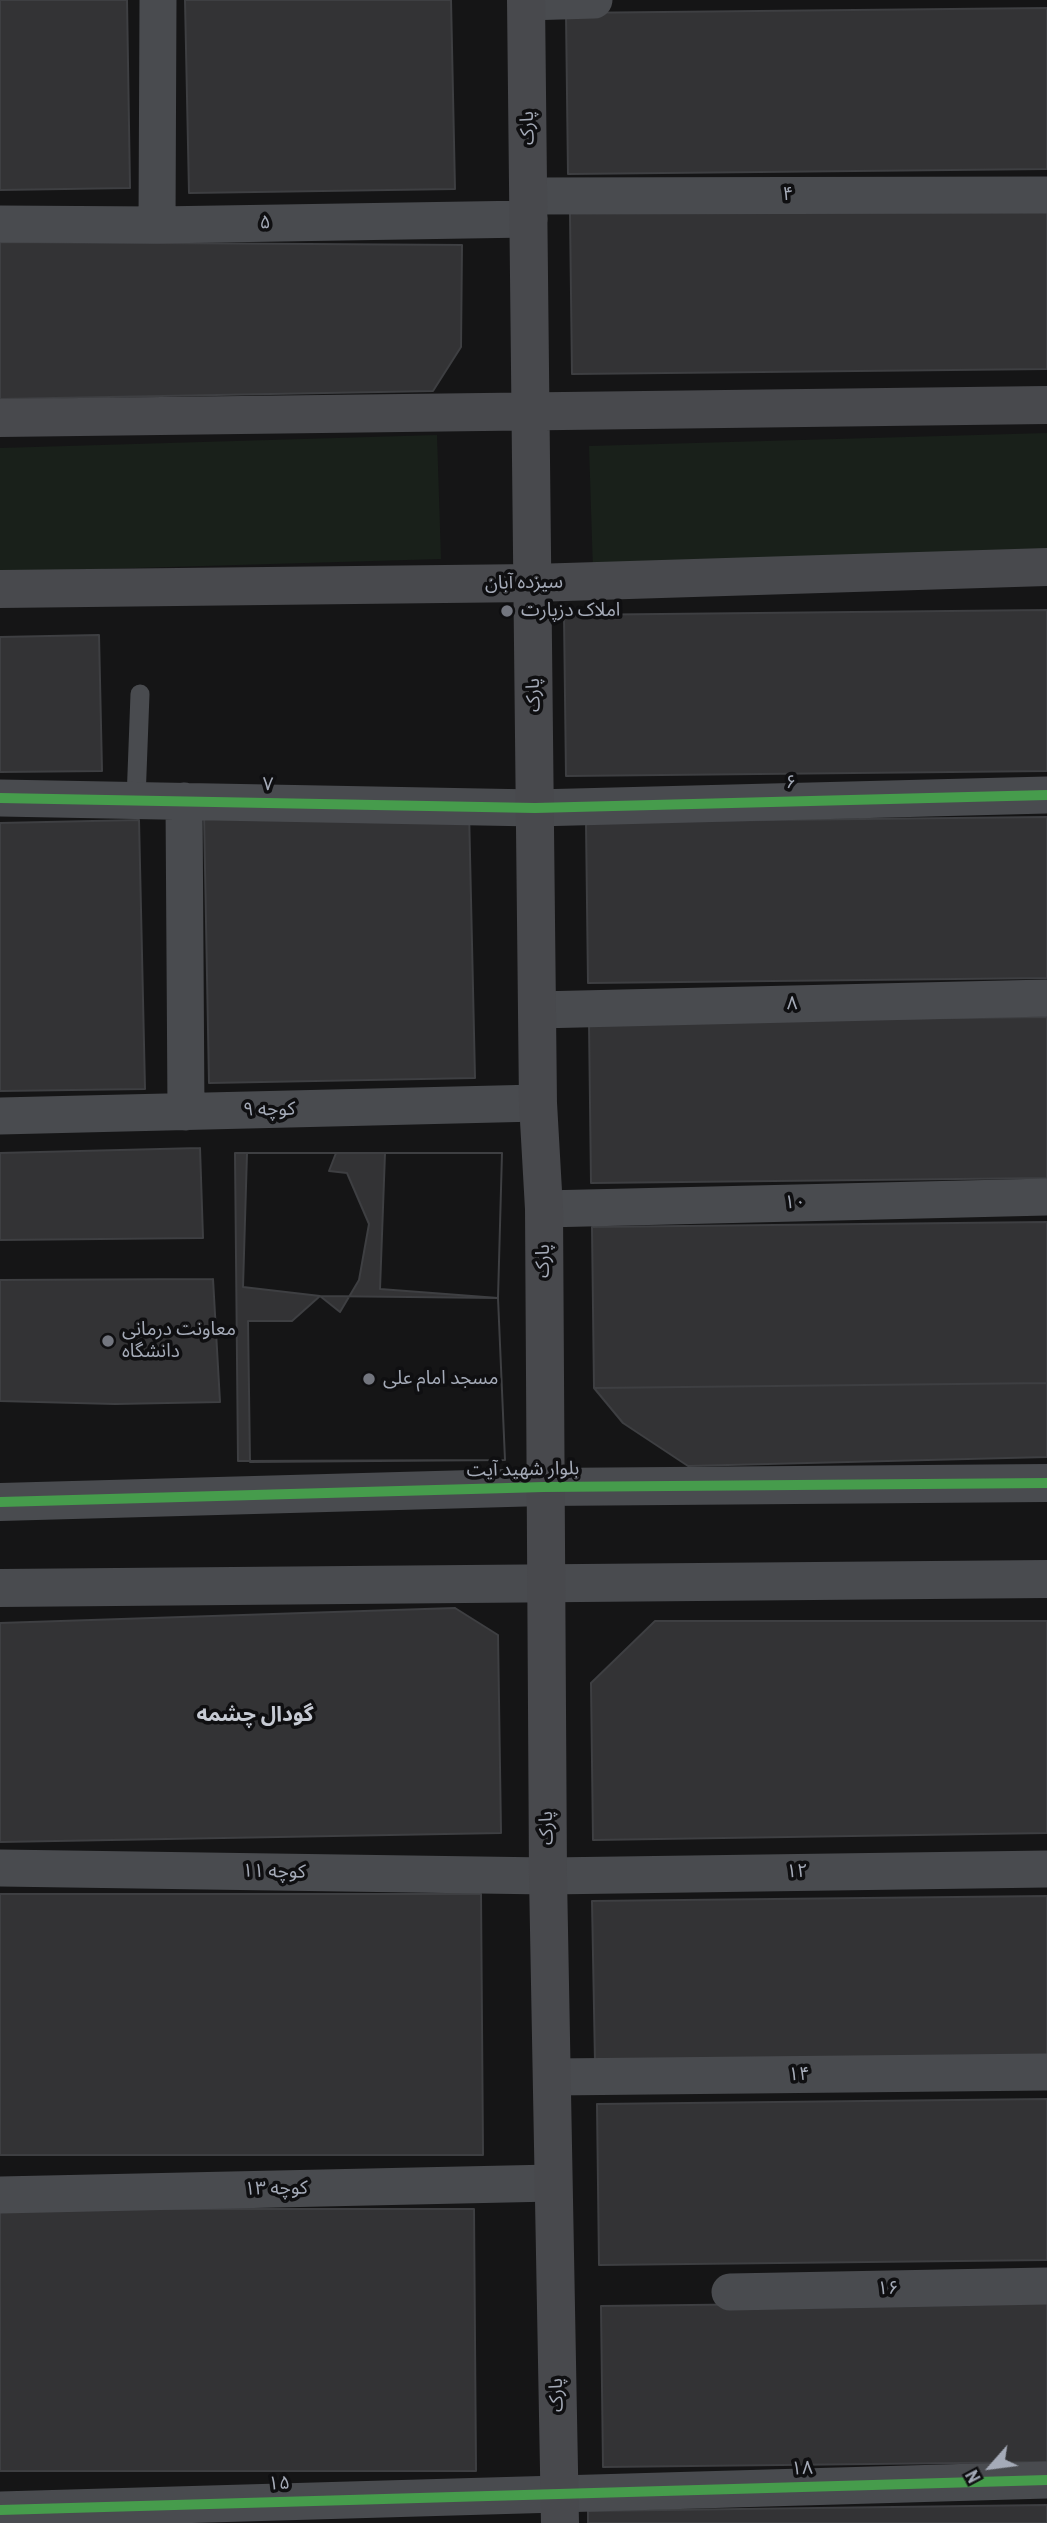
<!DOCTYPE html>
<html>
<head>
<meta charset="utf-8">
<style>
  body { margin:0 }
  #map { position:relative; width:1047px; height:2523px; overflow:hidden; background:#151516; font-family:"Archivo Narrow",sans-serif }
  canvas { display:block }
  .north { position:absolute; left:956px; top:2432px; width:70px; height:70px; -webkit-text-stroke:5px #0f0f11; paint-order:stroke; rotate:242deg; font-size:19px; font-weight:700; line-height:28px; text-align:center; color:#a5abb8 }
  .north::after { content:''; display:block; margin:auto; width:24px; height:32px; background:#a5abb8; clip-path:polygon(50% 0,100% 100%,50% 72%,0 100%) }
</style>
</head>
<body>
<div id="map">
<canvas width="1047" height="2523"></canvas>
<div class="north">N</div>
</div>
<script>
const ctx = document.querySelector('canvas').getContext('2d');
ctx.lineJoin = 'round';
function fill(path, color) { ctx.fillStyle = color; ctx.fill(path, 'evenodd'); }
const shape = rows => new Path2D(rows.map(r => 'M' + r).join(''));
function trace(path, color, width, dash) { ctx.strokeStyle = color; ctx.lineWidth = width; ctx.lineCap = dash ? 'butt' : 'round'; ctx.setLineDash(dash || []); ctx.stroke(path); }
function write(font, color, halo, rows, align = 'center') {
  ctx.font = font + ' "Archivo Narrow","Noto Sans Arabic",sans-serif'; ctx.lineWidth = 7; ctx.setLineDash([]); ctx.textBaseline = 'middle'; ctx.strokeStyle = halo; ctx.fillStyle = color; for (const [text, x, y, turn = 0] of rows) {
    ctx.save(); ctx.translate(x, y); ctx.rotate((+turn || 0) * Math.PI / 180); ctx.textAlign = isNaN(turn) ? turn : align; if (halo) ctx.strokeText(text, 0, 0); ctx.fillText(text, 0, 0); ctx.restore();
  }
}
fill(shape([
  [1047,433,1047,557,593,571,589,446],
  [437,435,441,559,0,572,0,448]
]), '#19201a');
const building = shape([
  [0,0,127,0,130,188,0,190,0,0],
  [185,0,451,0,455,189,189,193,185,0],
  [1047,8,1047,169,568,174,566,13,1047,8],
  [1047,208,1047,369,572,374,570,213,1047,208],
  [0,242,462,245,461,347,433,391,0,399,0,242],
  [1047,610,1047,771,566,776,564,615,1047,610],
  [99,635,102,771,0,772,0,637,99,635],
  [469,810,475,1078,209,1083,204,814,469,810],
  [1047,817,1047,978,588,983,586,822,1047,817],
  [139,820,145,1089,0,1091,0,823,139,820],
  [1047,1017,1047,1178,591,1183,589,1022,1047,1017],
  [200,1148,203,1238,0,1240,0,1153,200,1148],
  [235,1153,502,1153,498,1298,505,1460,238,1461,235,1153],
  [247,1153,336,1153,329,1171,347,1173,369,1224,359,1280,340,1312,320,1296,243,1287,247,1153],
  [385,1153,502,1153,498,1298,380,1289,385,1153],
  [1047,1222,1047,1383,594,1388,592,1227,1047,1222],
  [213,1279,220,1402,115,1404,0,1401,0,1280,213,1279],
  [320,1296,498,1298,505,1460,250,1462,248,1321,292,1321,320,1296],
  [1047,1383,1047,1457,688,1466,623,1423,594,1388,1047,1383],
  [455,1608,498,1635,501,1833,0,1842,0,1623,455,1608],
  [655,1621,1047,1621,1047,1833,593,1840,591,1683,655,1621],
  [0,1894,481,1894,483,2155,0,2155,0,1894],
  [1047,1896,1047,2057,595,2062,592,1901,1047,1896],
  [1047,2099,1047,2260,599,2265,597,2104,1047,2099],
  [0,2209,474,2209,476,2471,0,2471,0,2209],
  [1047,2301,1047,2462,603,2467,601,2306,1047,2301],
  [1047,2505,1047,2523,588,2523,588,2511,1047,2505]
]);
fill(building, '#333335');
trace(building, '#3e3f42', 2);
trace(shape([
  [136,800,140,694]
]), '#494b4f', 19);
trace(shape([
  [526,2,594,0],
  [529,196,1047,195],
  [0,224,157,225,529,219],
  [157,225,158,0],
  [0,798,535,808,1047,795],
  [184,801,186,1112],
  [537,1010,1047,998],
  [0,1116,538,1103],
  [544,1209,1047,1197],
  [0,1868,548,1876,1047,1869],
  [552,2077,1047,2072],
  [0,2195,553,2183],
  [730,2292,1047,2286],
  [0,2510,1047,2480]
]), '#494b4f', 37);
trace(shape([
  [0,1502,544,1487,1047,1483],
  [0,1588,1047,1579]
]), '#494b4f', 38);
trace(shape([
  [526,0,538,1103,544,1209,548,1876,560,2523],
  [0,418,1047,405],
  [0,589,533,583,1047,567]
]), '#48494d', 38);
trace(shape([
  [0,798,535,808,1047,795],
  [0,1502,544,1487,1047,1483],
  [0,2510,1047,2480]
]), '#469c4c', 10);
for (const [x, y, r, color] of [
  [507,611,7,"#73767f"],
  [108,1341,7,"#73767f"],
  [369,1379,7,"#73767f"]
]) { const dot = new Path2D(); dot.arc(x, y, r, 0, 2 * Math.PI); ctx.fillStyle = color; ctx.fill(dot); trace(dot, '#0f0f11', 2.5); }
write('19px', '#a5abb8', '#0f0f11', [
  ["پارک",528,128,-91],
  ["۴",788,195],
  ["۵",265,223,-1],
  ["سیزده آبان",524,583,-1],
  ["پارک",534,695,-91],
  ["۶",791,783,-2],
  ["۷",268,785,1],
  ["۸",792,1004,-1],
  ["کوچه ۹",269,1110,-1],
  ["۱۰",795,1203,-1],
  ["پارک",544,1261,-90],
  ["بلوار شهید آیت",523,1470,-1],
  ["پارک",547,1828,-91],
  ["کوچه ۱۱",274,1872,1],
  ["۱۲",797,1872,-1],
  ["۱۴",799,2075,-1],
  ["کوچه ۱۳",276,2189,-1],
  ["۱۶",888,2289,-1],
  ["پارک",557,2395,-91],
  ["۱۸",802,2469,-2],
  ["۱۵",279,2484,-2]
]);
write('19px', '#a5abb8', '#0f0f11', [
  ["املاک دزپارت",521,611],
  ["معاونت درمانی",122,1330],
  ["دانشگاه",122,1352],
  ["مسجد امام علی",383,1379]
], 'left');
write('bold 21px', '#c6cad3', '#0f0f11', [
  ["گودال چشمه",255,1715]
]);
</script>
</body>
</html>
